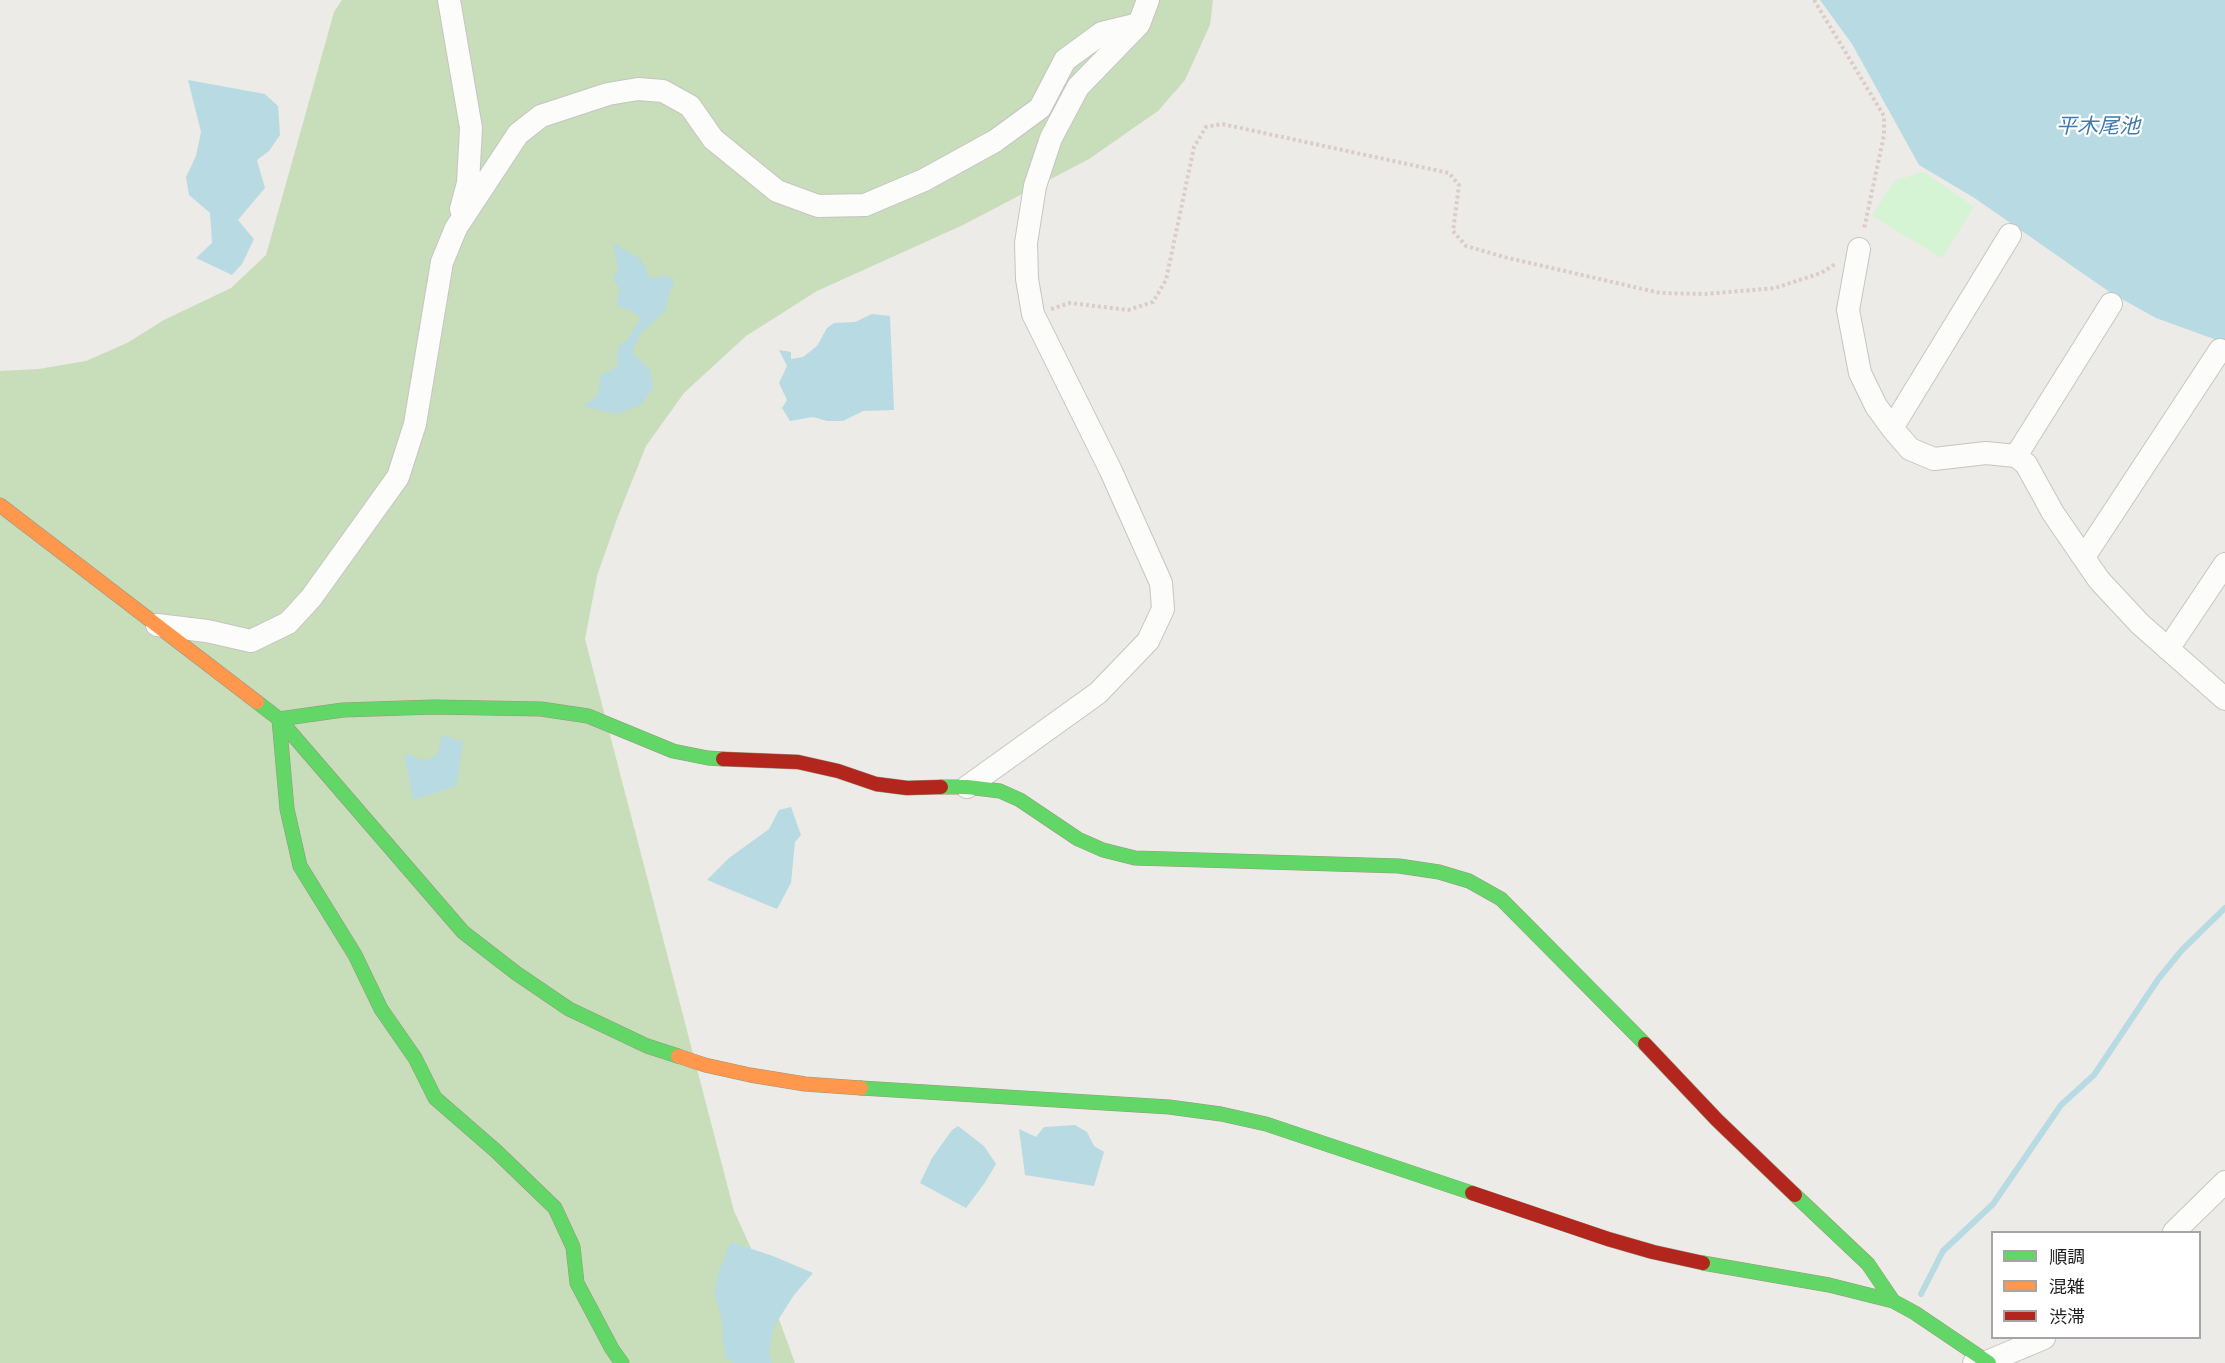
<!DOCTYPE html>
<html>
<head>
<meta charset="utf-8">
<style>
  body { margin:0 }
  #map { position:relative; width:2225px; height:1363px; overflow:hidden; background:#edebe7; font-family:"Source Sans 3","Noto Sans JP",sans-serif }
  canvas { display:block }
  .legend { position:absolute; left:1991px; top:1231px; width:210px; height:108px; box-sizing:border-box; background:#fff; border:2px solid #a5a5a5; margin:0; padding:8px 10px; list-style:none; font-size:18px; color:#1f1f1f }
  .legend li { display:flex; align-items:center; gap:12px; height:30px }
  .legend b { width:30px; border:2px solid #a5a5a5 }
</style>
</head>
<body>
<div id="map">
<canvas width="2225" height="1363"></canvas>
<ul class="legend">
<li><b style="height:8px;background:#63d668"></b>順調</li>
<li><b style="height:8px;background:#ff974d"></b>混雑</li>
<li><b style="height:8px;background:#b3261e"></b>渋滞</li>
</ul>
</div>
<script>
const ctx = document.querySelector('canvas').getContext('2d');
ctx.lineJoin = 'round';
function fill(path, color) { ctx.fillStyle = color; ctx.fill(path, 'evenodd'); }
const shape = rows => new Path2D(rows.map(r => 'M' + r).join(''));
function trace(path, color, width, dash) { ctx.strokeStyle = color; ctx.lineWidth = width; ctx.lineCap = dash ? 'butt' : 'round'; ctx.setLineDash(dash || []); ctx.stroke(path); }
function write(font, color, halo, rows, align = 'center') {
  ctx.font = font + ' "Source Sans 3","Noto Sans JP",sans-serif'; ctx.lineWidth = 4.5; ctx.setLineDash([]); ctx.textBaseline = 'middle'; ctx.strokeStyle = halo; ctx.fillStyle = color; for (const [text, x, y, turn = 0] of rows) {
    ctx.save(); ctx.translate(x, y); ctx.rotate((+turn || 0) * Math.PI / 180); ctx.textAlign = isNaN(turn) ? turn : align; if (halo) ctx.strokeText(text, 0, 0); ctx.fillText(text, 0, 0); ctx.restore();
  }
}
fill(shape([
  [342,0,1213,0,1210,25,1185,80,1158,111,1089,159,963,225,817,291,746,336,684,393,646,446,618,516,597,576,585,639,734,1211,761,1270,795,1363,0,1363,0,371,39,369,86,361,127,343,164,320,231,288,266,255,334,12]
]), '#c8ddba');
fill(shape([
  [1924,172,1974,207,1942,258,1872,216,1895,180]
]), '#d4f4d3');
fill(shape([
  [1820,0,2225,0,2225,343,2156,318,2111,293,1973,197,1919,165,1852,44],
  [188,80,265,94,278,106,280,135,269,151,257,160,265,188,238,220,254,239,242,264,232,275,196,258,212,243,210,213,189,195,186,177,196,156,201,132],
  [613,243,641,259,650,279,665,276,674,280,664,312,642,332,632,352,650,370,653,388,639,406,616,414,583,406,598,395,601,375,617,367,618,347,628,339,641,318,631,311,616,305,620,288,613,280,618,268],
  [872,314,890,316,894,410,863,411,843,421,827,421,813,417,790,421,782,408,787,400,779,383,787,366,779,350,791,352,791,359,803,357,817,346,827,328,834,323,855,322],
  [442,735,463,742,456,786,413,800,404,753,425,761,438,754],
  [791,807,801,835,795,842,791,883,777,909,707,880,729,858,769,829,779,810],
  [1075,1125,1087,1132,1094,1146,1104,1152,1094,1186,1025,1175,1019,1129,1036,1137,1044,1127],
  [958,1126,984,1146,996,1164,984,1184,966,1208,920,1183,932,1158,952,1130],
  [731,1242,773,1256,813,1273,794,1295,773,1328,769,1354,772,1363,734,1363,725,1358,721,1315,714,1293,719,1271]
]), '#b8dae2');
trace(shape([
  [1921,1294,1943,1251,1993,1204,2061,1105,2094,1075,2159,978,2182,950,2225,908]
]), '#b8dae2', 6);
const street = shape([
  [449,0,471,128,468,183,461,209],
  [1859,249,1848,310,1860,373,1876,406,1892,428,1910,449,1934,459,1986,453,2016,456,2026,464,2053,513,2099,580,2140,624,2225,699],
  [1892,428,2010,235],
  [2016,456,2111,304],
  [2084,557,2220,350],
  [157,625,207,631,251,641,288,623,311,598,398,477,415,424,442,262,456,228,518,134,541,116,608,94,638,89,663,91,690,106,713,139,777,191,818,206,865,205,924,180,995,141,1040,108,1065,60,1102,33,1139,24,1148,0],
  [2168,649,2225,564],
  [967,787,1098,693,1148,641,1163,609,1161,583,1111,471,1033,314,1027,279,1026,243,1035,186,1051,138,1078,87,1139,24],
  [2174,1232,2225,1182],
  [1974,1363,1987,1362,2044,1338]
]);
const fast = shape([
  [257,702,279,719,463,932,516,973,569,1009,647,1046,678,1056],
  [279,719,343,710,434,707,541,709,588,716,673,751,708,758,723,759],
  [279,719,287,809,300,866,355,955,381,1009,415,1058,435,1098,496,1151,555,1208,573,1247,577,1283,612,1349,622,1363],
  [941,787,967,787,1000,791,1020,800,1078,839,1103,850,1135,858,1399,866,1439,872,1469,881,1501,899,1645,1044],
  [861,1088,1169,1107,1221,1114,1266,1124,1472,1193],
  [1795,1195,1868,1264,1893,1301],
  [1703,1263,1829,1285,1893,1301,1915,1313,1989,1363]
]);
const slow = shape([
  [0,505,257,702],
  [678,1056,705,1065,750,1075,805,1084,861,1088]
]);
const jam = shape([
  [723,759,798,762,838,771,876,784,907,788,941,787],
  [1645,1044,1717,1120,1795,1195],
  [1472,1193,1608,1239,1653,1252,1703,1263]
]);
trace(street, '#c6c5c3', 24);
trace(fast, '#96977e', 15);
trace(slow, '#96977e', 15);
trace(jam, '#96977e', 15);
trace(shape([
  [1814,0,1884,116,1884,135,1864,229],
  [1051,309,1070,303,1128,310,1153,302,1166,280,1194,147,1206,127,1222,124,1449,173,1459,185,1453,231,1466,246,1504,257,1660,293,1705,294,1775,288,1821,273,1837,263]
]), '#dbccca', 4, [3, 3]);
trace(street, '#fcfcfb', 22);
trace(fast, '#63d668', 14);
trace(slow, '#ff974d', 14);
trace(jam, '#b3261e', 14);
write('italic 21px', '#427aac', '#fff', [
  ["平木尾池",2098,128]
]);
</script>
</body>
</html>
